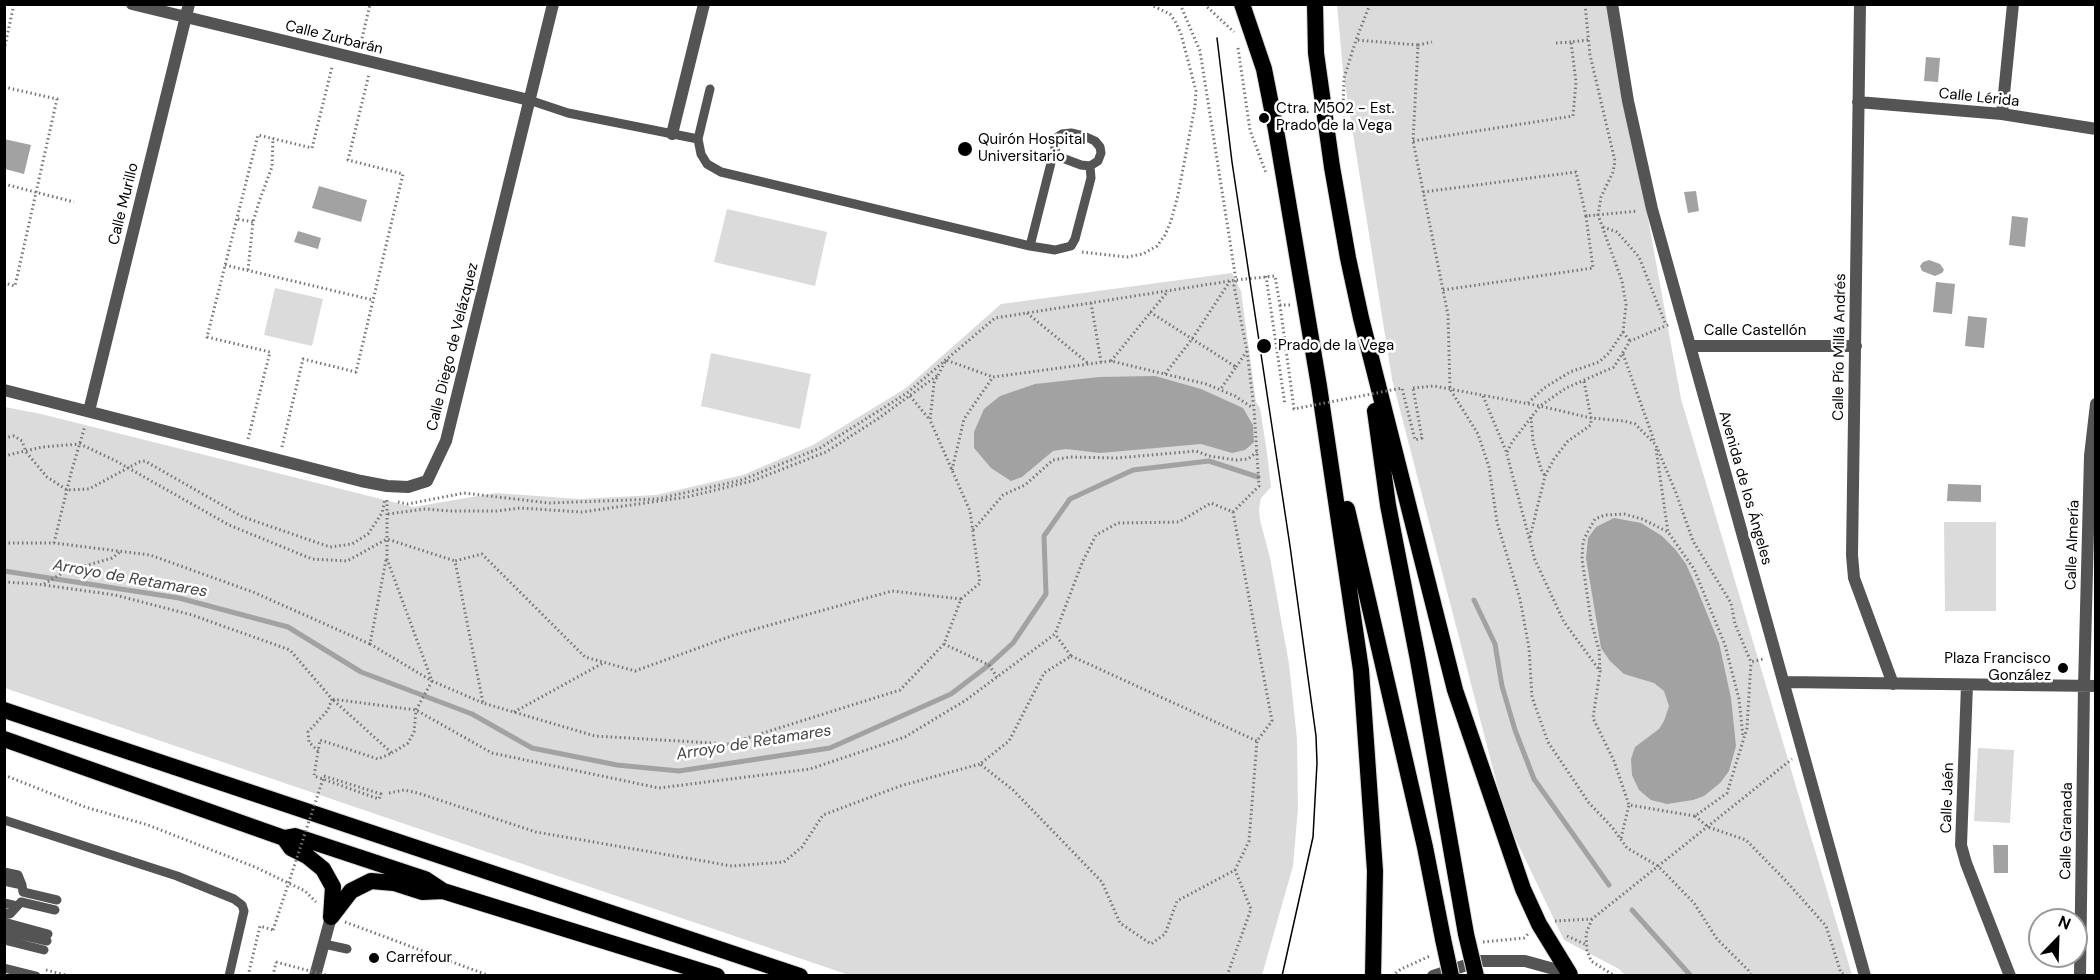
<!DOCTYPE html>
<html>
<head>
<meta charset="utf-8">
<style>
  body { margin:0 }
  #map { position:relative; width:2100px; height:980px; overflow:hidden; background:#fff; font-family:"DM Sans",sans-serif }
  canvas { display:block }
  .frame { position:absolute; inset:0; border:6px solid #000; pointer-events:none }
  .north { position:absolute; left:2028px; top:908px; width:60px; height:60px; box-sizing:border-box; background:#fff; border:2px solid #999; border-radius:50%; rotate:23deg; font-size:16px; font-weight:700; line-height:24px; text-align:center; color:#000 }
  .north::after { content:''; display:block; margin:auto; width:21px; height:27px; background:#000; clip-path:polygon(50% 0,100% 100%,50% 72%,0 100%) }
</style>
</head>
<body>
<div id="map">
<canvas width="2100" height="980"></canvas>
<div class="frame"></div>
<div class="north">N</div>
</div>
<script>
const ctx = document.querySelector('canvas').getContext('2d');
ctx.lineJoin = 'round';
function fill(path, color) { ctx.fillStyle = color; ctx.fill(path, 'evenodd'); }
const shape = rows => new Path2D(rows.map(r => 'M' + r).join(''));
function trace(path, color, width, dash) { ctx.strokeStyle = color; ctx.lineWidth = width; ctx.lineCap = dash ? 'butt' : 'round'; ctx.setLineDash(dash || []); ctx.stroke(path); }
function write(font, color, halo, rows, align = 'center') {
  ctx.font = font + ' "DM Sans",sans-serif'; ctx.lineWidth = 5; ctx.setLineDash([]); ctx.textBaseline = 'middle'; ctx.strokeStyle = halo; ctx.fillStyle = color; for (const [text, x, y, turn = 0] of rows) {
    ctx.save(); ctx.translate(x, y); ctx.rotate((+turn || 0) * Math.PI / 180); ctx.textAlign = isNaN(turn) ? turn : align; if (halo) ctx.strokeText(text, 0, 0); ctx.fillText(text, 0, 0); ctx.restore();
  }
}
fill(shape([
  [1337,5,1609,5,1681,399,1852,975,1625,975,1619,969,1564,940,1506,819,1392,379,1343,71],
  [727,209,827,232,815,286,714,262],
  [1232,273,1241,291,1256,402,1260,408,1267,453,1271,487,1261,498,1259,509,1260,520,1270,558,1289,664,1297,739,1298,808,1293,866,1262,975,849,975,5,688,5,407,41,414,413,507,496,493,579,499,656,495,743,475,813,445,906,388,1001,304],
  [275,288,323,299,312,346,264,335],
  [711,353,811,374,800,429,701,406],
  [1944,522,1996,522,1996,611,1945,611],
  [1978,748,2014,750,2010,823,1974,821]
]), '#dbdbdb');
fill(shape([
  [1926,57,1940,58,1938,82,1924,81],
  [4,139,31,145,24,174,5,169],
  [319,186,367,200,361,222,312,208],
  [1696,191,1699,211,1688,213,1684,192],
  [2012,216,2028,218,2025,247,2009,245],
  [298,231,321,238,318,249,294,242],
  [1929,260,1940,264,1944,270,1942,273,1935,276,1922,271,1920,266,1923,262],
  [1936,282,1955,284,1952,314,1933,312],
  [1968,316,1987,318,1984,348,1965,346],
  [1155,376,1201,389,1243,408,1253,425,1254,442,1245,450,1232,453,1201,444,1100,453,1066,449,1053,451,1022,477,1011,481,991,468,974,448,974,432,984,409,1000,396,1035,384,1099,377],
  [1948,484,1981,485,1981,502,1947,501],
  [1614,518,1641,523,1662,536,1675,549,1686,564,1695,584,1719,643,1731,698,1736,746,1729,771,1720,783,1704,796,1693,800,1667,804,1651,800,1639,790,1632,775,1631,759,1635,747,1659,729,1664,721,1669,706,1664,691,1654,683,1624,674,1610,661,1601,648,1586,558,1588,538,1596,527],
  [1993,845,2008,845,2008,873,1994,873]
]), '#a2a2a2');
trace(shape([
  [4,571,179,598,288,627,361,672,472,714,532,748,617,765,679,771,830,748,951,694,989,665,1013,643,1046,594,1044,536,1070,499,1133,470,1209,461,1258,477],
  [1474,600,1495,644,1502,686,1515,730,1534,779,1609,885],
  [1632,910,1691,976]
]), '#a2a2a2', 5);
const trunk = shape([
  [1242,4,1264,69,1276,130,1319,386,1361,670,1375,871,1373,976],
  [1315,4,1316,53,1332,167,1348,258,1361,318,1455,690,1523,889,1539,924,1569,973],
  [1375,411,1388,505,1418,660,1466,934],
  [1347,509,1425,847,1443,939],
  [4,710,800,976],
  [4,739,284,838,295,836,425,879,443,891,717,976],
  [284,838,291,848,307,856,323,869,333,887,331,917],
  [331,917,351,891,371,881,394,883,422,892,443,891]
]);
trace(trunk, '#dbdbdb', 18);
trace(shape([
  [1180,4,1200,51,1236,280,1234,286,1247,351,1254,409,1259,486,1233,512],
  [1204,4,1234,32],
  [1370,4,1356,40,1418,45,1413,141,1448,315,1450,389,1478,434,1489,467,1497,522,1520,599,1529,648,1532,697,1548,742,1589,803,1612,827,1627,848,1658,866,1694,903,1717,939,1748,970,1751,976],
  [1556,43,1571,42],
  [1418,45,1432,42],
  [360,47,370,4],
  [1238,48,1250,130,1266,173],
  [4,50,14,4],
  [4,87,57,99,15,286,4,283],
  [1345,127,1343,109,1344,78,1356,40],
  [1413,141,1573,116,1576,82,1571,42,1588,40],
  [4,184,74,202],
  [1423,192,1576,172,1586,216],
  [238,219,253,222],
  [1603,227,1617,232,1639,257,1666,325],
  [1082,252,1127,257,1143,254,1157,246,1165,235,1171,221,1178,195,1195,106,1196,91,1181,34,1175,21,1170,14,1149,4],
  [225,265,373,300],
  [248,270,253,222,260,199,272,167,273,138],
  [1266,276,1285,405],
  [1443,290,1593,268,1586,216,1638,211],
  [1091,303,1101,362],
  [1150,312,1236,367,1220,390],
  [1027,313,1089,364],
  [1623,332,1630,341],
  [1623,354,1655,443],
  [1111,361,1168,291],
  [1236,367,1247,351],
  [1165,374,1192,339,1230,281],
  [1413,388,1434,386,1540,406,1566,388,1614,367,1630,341,1670,324],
  [910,396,930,420],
  [1483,396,1506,451,1535,560,1564,622,1600,671,1593,718,1614,761,1629,805,1695,816,1727,793,1747,728,1751,662],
  [1528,403,1544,388,1570,372,1599,362,1609,353,1623,332,1626,305,1622,281,1598,215,1601,197,1613,172,1615,161,1590,55,1585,4],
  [1531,417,1533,441,1541,469,1545,476],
  [4,438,14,436,22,441,26,452,47,477,67,490,89,489,139,462,145,461,243,517,330,547,352,544,368,534,382,513,385,499],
  [248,439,270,352,207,337,258,135,312,148,332,67],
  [282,447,303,359,356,372,403,174,348,160,369,74],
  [1656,449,1668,532,1694,569,1725,645,1739,699,1743,737],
  [1507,452,1512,442,1540,406,1591,418,1624,421,1635,424,1656,445,1676,493,1693,541,1731,603,1735,624,1751,662,1763,659],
  [4,456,42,447,80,444,116,461,229,525,312,559,347,561,387,539,455,561],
  [952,470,964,419,993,377,1111,361,1206,384,1235,396,1253,408],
  [387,500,387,559,432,681,416,710,414,732,408,743,392,753],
  [398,502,408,504,464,493,549,503,657,499,742,480,820,448,907,393,995,318,1236,280,1275,276,1280,305,1290,305],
  [388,514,425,509,451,511,497,511,520,508,582,512,687,497,752,481,826,452,879,418,938,375],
  [973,530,1003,495,1025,485,1053,460,1070,457,1117,458,1196,451,1209,456,1236,460,1248,459,1257,452],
  [1530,537,1545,476,1554,459,1568,441,1591,425,1591,418,1584,381],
  [4,543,54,543,150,555,253,592,370,644],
  [54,543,71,473,85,426],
  [386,560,370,644,432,681,483,703],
  [4,582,37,584,115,595,192,615,290,650,332,699,328,710,308,732,309,742,318,751],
  [44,584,64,572,112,558,120,552],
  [961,599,980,583,970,511,930,420,934,383,946,360,993,377],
  [944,644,900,690,728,744,595,736,483,703,455,561,482,554,585,657,635,671,734,635,892,591,961,599,944,644,989,665,997,677],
  [1071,656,1257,741],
  [1600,669,1599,650,1591,621,1582,559,1583,542,1587,533,1595,519,1605,515,1624,514,1642,519,1668,532],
  [514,712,605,662],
  [4,775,85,807,148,825,255,867,305,891,316,902],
  [324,776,381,794,379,799,314,776,320,740,378,759,392,753,332,699,416,710,492,753,659,788,810,769,905,737,966,700,1055,634,1082,563,1096,535,1118,523,1179,522,1211,503,1233,512,1272,721,1257,741,1249,841,1235,870,1177,901,1165,934,1151,944,1120,923,1102,882,1013,790,980,764,1009,741,1044,673,1071,656,1055,634],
  [389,793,404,790,418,793,536,832,732,866,784,862,802,847,823,815,900,786,980,764],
  [1695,816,1708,827,1746,840,1786,881,1826,926,1841,973,1847,976],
  [1621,838,1629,805],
  [1592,919,1586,934,1587,950,1591,961,1615,976],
  [1555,921,1592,919,1792,759],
  [345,922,490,976],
  [1567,936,1587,945],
  [1483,942,1524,938,1528,934],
  [46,970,70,976],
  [248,976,260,926,273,930],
  [273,976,276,962],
  [1227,976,1251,909,1235,870],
  [1392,976,1401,969,1430,956]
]), '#767676', 3, [1.5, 3]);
trace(shape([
  [529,100,568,113,698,139,710,89],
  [1071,133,1084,136,1095,141,1100,147,1101,153,1098,161,1090,166,1081,165,1057,156,1054,144,1056,138,1062,134,1071,133],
  [698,139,701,154,707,164,721,172,1030,246,1055,250,1071,246,1075,239,1091,178,1090,166],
  [1030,246,1051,163],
  [4,820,177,876,234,899,242,905,244,911,229,976],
  [4,872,18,875,22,885,23,892,57,900],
  [4,881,22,885],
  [4,903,17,906],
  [4,913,10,914,21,902,55,910],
  [4,922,48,934],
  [4,931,47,941],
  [4,940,44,950],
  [324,944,347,949],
  [4,968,36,976]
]), '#545454', 9);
trace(shape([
  [132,4,529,100],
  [1612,4,1628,101,1652,209,1865,976],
  [1860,4,1852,555,1854,578,1893,684],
  [1858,102,2002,114,2096,129],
  [2002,114,2013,4],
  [672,134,704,4],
  [1690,346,1856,346],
  [4,390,361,481,387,486,408,487,427,481,446,441,553,4],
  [89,411,189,4],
  [1784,682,2096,686],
  [1967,685,1961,845,1966,863,2010,976],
  [315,976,331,917],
  [2080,976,2084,686,2090,456,2096,404]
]), '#545454', 12);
trace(shape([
  [1433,976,1479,961,1525,961,1572,974]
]), '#545454', 12);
trace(trunk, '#000', 16);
trace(shape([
  [1217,38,1232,162,1290,546,1316,736,1317,763,1313,837,1282,976]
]), '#000', 1.5);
const trunkBridge = shape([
  [1466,934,1476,976],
  [1443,939,1451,976]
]);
trace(trunkBridge, '#dbdbdb', 18, []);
trace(shape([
  [1280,305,1294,409,1402,388,1415,440,1422,438,1413,388],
  [273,930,324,776],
  [276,962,329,976]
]), '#767676', 3, [1.5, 3]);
trace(trunkBridge, '#000', 16);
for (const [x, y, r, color] of [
  [1264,118,6,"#000"],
  [965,149,8,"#000"],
  [1264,346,8,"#000"],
  [2063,668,6,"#000"],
  [374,958,6,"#000"]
]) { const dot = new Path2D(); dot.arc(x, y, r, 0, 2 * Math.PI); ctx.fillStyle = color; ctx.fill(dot); trace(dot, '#fff', 2); }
write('15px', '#000', '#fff', [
  ["Calle Zurbarán",334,38,14],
  ["Calle Lérida",1979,98,6],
  ["Calle Murillo",124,204,-76],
  ["Calle Castellón",1755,331],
  ["Calle Diego de Velázquez",453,347,-76],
  ["Calle Pío Millá Andrés",1840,347,-89],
  ["Avenida de los Ángeles",1745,488,74],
  ["Calle Almería",2073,545,-88],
  ["Calle Jaén",1948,798,-88],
  ["Calle Granada",2067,831,-89]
]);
write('15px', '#000', '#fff', [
  ["Ctra. M502 - Est.",1276,109],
  ["Prado de la Vega",1276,126],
  ["Quirón Hospital",978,140],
  ["Universitario",978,157],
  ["Prado de la Vega",1278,346],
  ["Plaza Francisco",2051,659,"right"],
  ["González",2051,676,"right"],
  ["Carrefour",386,958]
], 'left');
write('italic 16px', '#434343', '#fff', [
  ["Arroyo de Retamares",130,579,10],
  ["Arroyo de Retamares",754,743,-9]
]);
</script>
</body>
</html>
